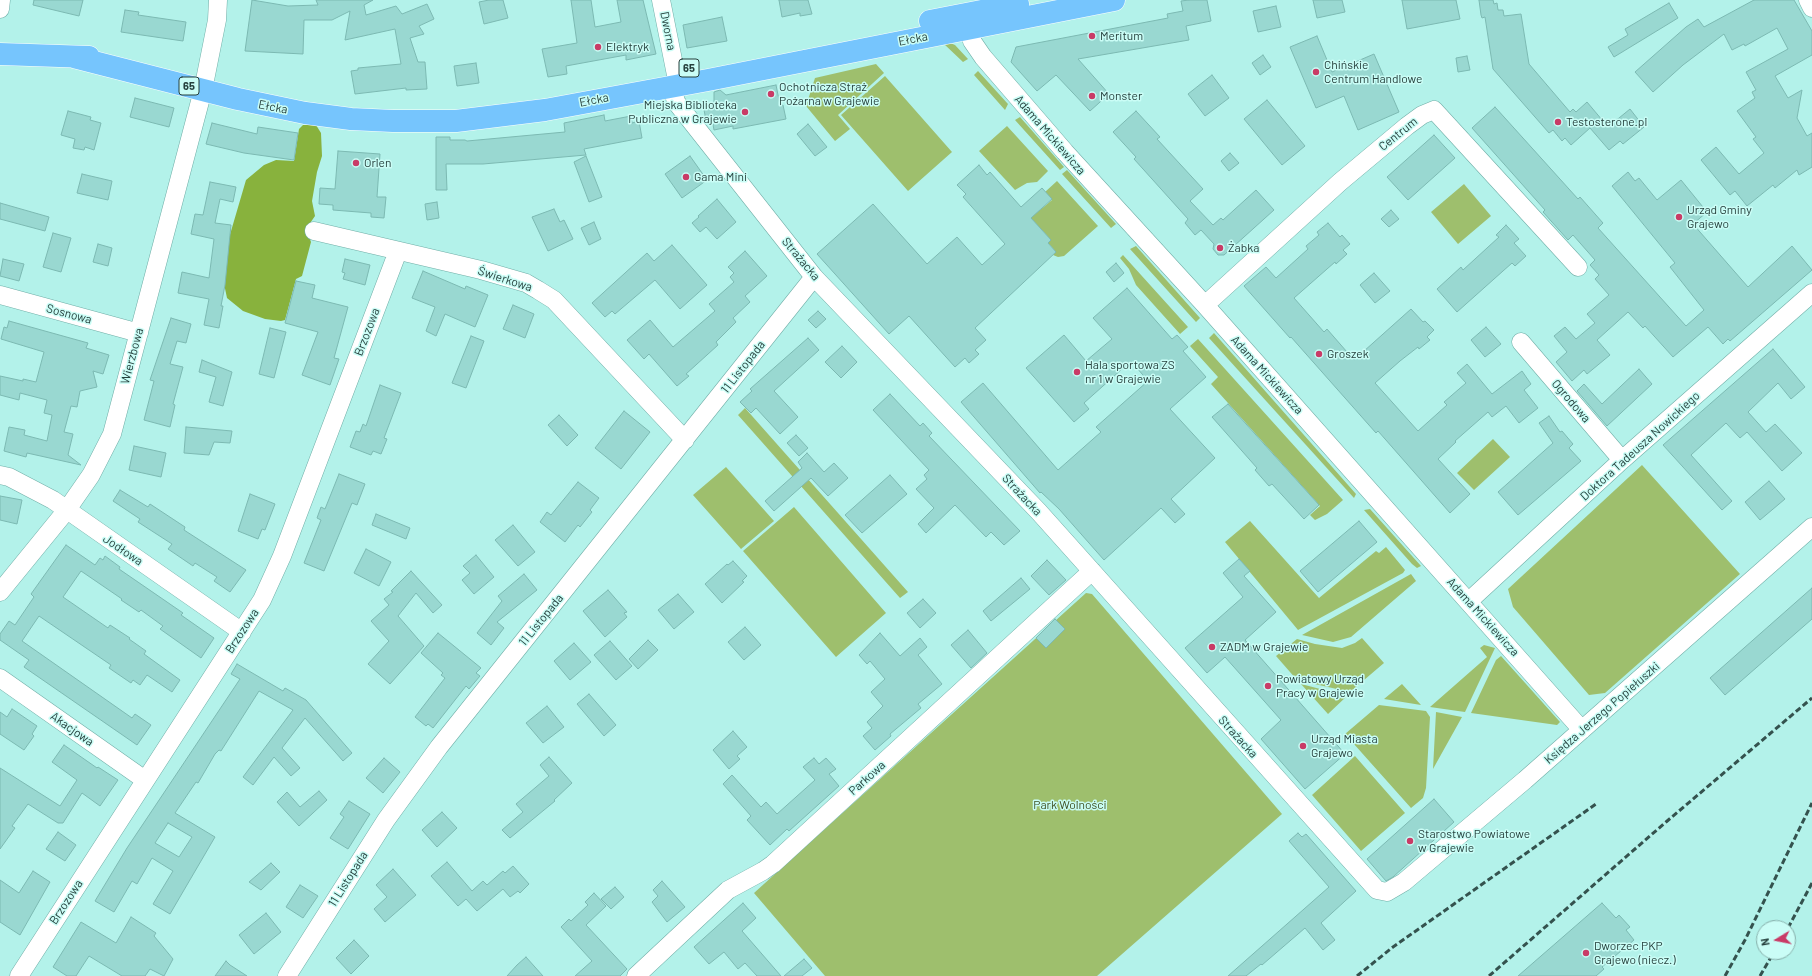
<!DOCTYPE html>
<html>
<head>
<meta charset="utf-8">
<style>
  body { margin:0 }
  #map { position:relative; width:1812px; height:976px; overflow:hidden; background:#b3f2ea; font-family:Barlow,sans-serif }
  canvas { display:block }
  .north { position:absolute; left:1756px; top:920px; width:40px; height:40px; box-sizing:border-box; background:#cafdf6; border:1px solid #88b1ac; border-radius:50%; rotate:260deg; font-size:11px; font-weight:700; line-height:16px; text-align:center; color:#26403d }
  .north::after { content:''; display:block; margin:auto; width:14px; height:18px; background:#c93b66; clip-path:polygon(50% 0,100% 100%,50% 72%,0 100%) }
</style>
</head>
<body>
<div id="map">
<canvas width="1812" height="976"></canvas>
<div class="north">N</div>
</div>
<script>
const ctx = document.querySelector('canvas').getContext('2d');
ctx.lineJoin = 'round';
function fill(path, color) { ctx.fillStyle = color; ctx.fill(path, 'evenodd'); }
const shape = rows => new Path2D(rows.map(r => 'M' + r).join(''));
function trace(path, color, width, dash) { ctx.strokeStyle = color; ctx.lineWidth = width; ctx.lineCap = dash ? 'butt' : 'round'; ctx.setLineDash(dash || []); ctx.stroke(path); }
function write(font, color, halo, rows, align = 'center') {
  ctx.font = font + ' Barlow,sans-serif'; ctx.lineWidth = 3; ctx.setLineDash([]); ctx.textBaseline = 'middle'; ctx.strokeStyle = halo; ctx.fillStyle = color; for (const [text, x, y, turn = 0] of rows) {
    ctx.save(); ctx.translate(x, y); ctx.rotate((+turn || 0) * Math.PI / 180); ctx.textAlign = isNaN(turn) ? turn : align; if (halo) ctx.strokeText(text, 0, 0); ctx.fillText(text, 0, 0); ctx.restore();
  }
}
fill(shape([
  [948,42,955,45,968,59,963,62,944,44],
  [876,64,884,73,838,115,850,129,835,141,806,106,815,78],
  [978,71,1008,104,1005,110,974,75],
  [885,76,952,152,908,191,841,115],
  [1020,117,1064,167,1060,170,1015,120],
  [1007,126,1048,171,1037,182,1027,183,1015,190,979,151],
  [1067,170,1116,224,1111,228,1062,174],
  [1057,181,1098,226,1064,256,1058,257,1053,255,1056,252,1048,243,1051,240,1025,212,1036,206,1040,210,1052,200,1045,192],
  [1464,184,1491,216,1458,244,1431,212],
  [1136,246,1200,318,1196,322,1130,249],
  [1123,255,1188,327,1180,334,1136,285,1129,269,1120,258],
  [1214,333,1356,494,1354,498,1209,338],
  [1198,339,1343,500,1327,514,1315,520,1310,515,1320,506,1211,384,1218,377,1190,346],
  [745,408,908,592,900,598,738,415],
  [1493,439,1510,457,1474,490,1457,473],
  [1642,465,1740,574,1605,693,1589,695,1513,607,1508,589],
  [726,467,774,521,741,549,693,495],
  [794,507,886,613,836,657,743,551],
  [1370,509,1421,566,1417,568,1412,564,1364,510],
  [1250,521,1319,598,1376,551,1379,553,1386,547,1405,570,1403,573,1298,630,1225,542],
  [1411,574,1416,581,1351,637,1333,642,1302,635],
  [1086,593,1092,594,1282,814,1097,976,825,976,754,893],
  [1362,638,1384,663,1350,692,1297,680,1276,656,1297,639,1315,644,1342,648,1355,643],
  [1484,645,1495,648,1465,712,1430,707,1487,657,1480,648],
  [1501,656,1560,722,1557,725,1471,713,1496,660],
  [1301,684,1347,696,1328,714],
  [1402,684,1421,705,1384,699],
  [1379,705,1426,711,1430,717,1426,788,1423,798,1411,808,1345,734],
  [1436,712,1462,717,1433,769],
  [1355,756,1405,813,1361,851,1312,795]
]), '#9ebf6d');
fill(shape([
  [303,125,316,125,321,133,322,156,317,172,312,201,315,216,306,229,311,242,302,276,296,279,285,320,281,321,265,319,243,311,227,298,222,274,229,238,246,180,264,165,276,160,294,161,299,129]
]), '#88b23d');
const building = shape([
  [34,0,83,0,79,16,33,5,34,0],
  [252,0,288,6,318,5,316,0,373,0,364,5,366,15,396,6,402,14,427,4,434,19,419,26,424,34,410,38,418,62,425,62,427,89,406,90,406,88,355,94,351,71,358,70,358,68,401,64,395,29,345,40,350,11,332,20,304,20,303,54,245,51,252,0],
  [489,0,503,0,508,18,484,24,479,2,489,0],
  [571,0,591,0,595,27,621,22,617,0,643,0,656,54,626,60,626,55,566,66,567,74,548,77,542,49,577,43,571,0],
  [779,0,808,0,812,14,800,16,800,13,782,17,779,0],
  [1189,0,1207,0,1211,21,1186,26,1189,40,1078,59,1109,94,1090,111,1056,75,1037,91,1011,62,1016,47,1168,18,1167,14,1183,11,1181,1,1189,0],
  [1313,0,1342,0,1345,12,1317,18,1313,0],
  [1402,0,1456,0,1460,19,1407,29,1402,0],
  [1479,0,1493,0,1494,4,1497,3,1498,10,1503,10,1504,16,1521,14,1529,64,1570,112,1573,109,1576,112,1587,102,1608,127,1630,109,1644,127,1623,144,1620,141,1609,150,1590,128,1571,145,1565,138,1562,141,1553,130,1549,133,1493,69,1485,17,1482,18,1481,15,1479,0],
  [1754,0,1794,0,1812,31,1812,55,1775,76,1788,98,1802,90,1797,118,1807,136,1812,133,1812,167,1799,175,1797,170,1775,188,1773,185,1747,206,1735,191,1730,195,1701,160,1716,147,1739,174,1764,153,1753,139,1756,137,1737,111,1755,98,1752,92,1756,90,1746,72,1788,49,1777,28,1745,46,1744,44,1732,50,1724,34,1683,65,1653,92,1635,72,1686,27,1698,19,1704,27,1754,0],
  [1669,3,1678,18,1614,57,1608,47,1628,35,1625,29,1669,3],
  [1276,6,1281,27,1258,32,1253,11,1276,6],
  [125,10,139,12,138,15,186,22,183,41,121,32,125,10],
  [722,17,727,41,687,48,683,25,722,17],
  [1317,36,1332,72,1374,54,1399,112,1358,130,1344,96,1316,108,1290,47,1317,36],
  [1263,55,1271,67,1260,75,1252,63,1263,55],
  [1467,56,1470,70,1458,72,1456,58,1467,56],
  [476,63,479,83,457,86,454,66,476,63],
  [1212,75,1229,98,1205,116,1188,94,1212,75],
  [776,85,780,105,783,105,786,119,733,129,733,126,714,130,712,119,706,120,703,105,714,103,714,92,720,90,726,95,776,85],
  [135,98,174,108,169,127,130,117,135,98],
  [1267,100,1305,146,1282,165,1244,119,1267,100],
  [1495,107,1578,199,1580,197,1603,223,1598,228,1686,326,1704,310,1670,267,1675,263,1612,186,1628,172,1635,181,1639,178,1657,200,1681,180,1707,212,1693,224,1748,287,1792,246,1812,270,1730,341,1728,339,1723,344,1708,327,1673,357,1645,326,1643,328,1628,312,1597,340,1610,355,1587,374,1584,370,1572,381,1556,362,1567,352,1554,336,1565,327,1576,339,1595,323,1587,314,1609,295,1595,279,1599,275,1590,265,1595,260,1573,235,1568,240,1543,212,1545,210,1472,128,1495,107],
  [68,111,91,117,90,120,101,123,94,150,85,147,84,150,73,148,75,139,61,135,68,111],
  [1136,111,1160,137,1157,139,1203,189,1190,201,1213,225,1221,218,1223,220,1256,190,1274,210,1224,255,1218,255,1213,249,1214,244,1201,230,1195,235,1185,223,1188,219,1134,159,1136,157,1113,132,1136,111],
  [604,115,605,121,631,116,632,123,639,121,642,138,584,149,586,155,483,164,446,164,447,190,436,190,436,137,450,137,450,140,465,140,467,141,565,132,564,123,604,115],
  [212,123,257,134,258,127,298,133,294,160,244,153,206,144,212,123],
  [808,124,827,147,815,156,797,134,808,124],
  [1434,135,1455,158,1408,200,1387,177,1434,135],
  [338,151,380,154,377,197,386,197,384,218,371,217,371,213,333,210,333,205,319,204,320,188,335,189,338,151],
  [1230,153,1239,163,1229,171,1221,161,1230,153],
  [586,156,602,197,589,202,574,162,586,156],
  [690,156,707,180,682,198,665,174,690,156],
  [979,165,987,175,990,172,1021,207,1042,188,1052,199,1031,218,1051,240,1048,243,1056,252,975,328,986,340,975,350,979,354,969,363,965,358,955,367,909,316,889,334,817,254,873,204,927,264,957,237,982,265,1005,244,963,197,966,194,957,185,979,165],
  [82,174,112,181,108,200,77,193,82,174],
  [210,182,236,187,233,202,220,199,215,223,231,225,225,285,221,306,223,306,219,328,204,325,209,299,178,293,182,272,209,278,214,239,191,234,195,214,203,215,210,182],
  [717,199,736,222,717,239,706,227,700,232,692,223,699,217,698,216,717,199],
  [437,202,439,218,427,220,425,204,437,202],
  [0,203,49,217,45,231,0,219,0,203],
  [554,209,560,222,564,220,573,239,548,251,532,217,554,209],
  [1391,210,1399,219,1389,227,1381,219,1391,210],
  [594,222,601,239,589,245,581,228,594,222],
  [1328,223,1340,237,1342,235,1350,244,1343,250,1347,254,1336,264,1335,262,1294,298,1324,332,1327,329,1354,360,1411,309,1423,322,1425,321,1434,330,1427,337,1430,340,1419,349,1418,347,1400,361,1375,383,1418,431,1447,405,1444,402,1466,383,1457,373,1467,364,1492,394,1522,371,1531,384,1524,390,1538,408,1519,423,1506,406,1492,417,1488,412,1455,441,1456,442,1438,459,1470,494,1450,513,1378,431,1376,433,1291,337,1290,338,1244,286,1266,267,1276,278,1308,249,1306,246,1319,235,1317,232,1328,223],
  [1506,225,1519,239,1514,243,1526,256,1515,266,1512,263,1457,312,1437,289,1461,267,1463,270,1499,237,1496,235,1506,225],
  [53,233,71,238,61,272,43,267,53,233],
  [98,244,112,248,108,266,93,262,98,244],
  [672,245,707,285,680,309,655,280,615,314,612,311,605,317,592,303,647,253,654,261,672,245],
  [745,251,767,276,745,296,750,302,733,318,736,322,716,342,718,345,686,374,689,376,677,386,649,354,644,359,627,340,650,320,673,347,715,311,709,304,734,282,730,277,734,273,728,267,745,251],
  [3,259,24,264,19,281,0,276,3,259],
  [345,259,370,265,365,285,343,279,345,273,342,272,345,259],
  [1116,263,1124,273,1114,282,1106,272,1116,263],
  [423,271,465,289,466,286,488,295,475,327,445,314,436,336,426,331,435,307,412,298,423,271],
  [1374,273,1390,291,1375,303,1360,285,1374,273],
  [296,281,315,285,312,298,348,307,334,358,339,359,330,385,302,375,318,332,285,323,296,281],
  [1127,288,1172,339,1177,335,1188,347,1183,351,1206,377,1170,409,1215,458,1171,499,1185,514,1175,523,1161,508,1104,560,1059,509,1041,492,1040,493,961,402,983,383,1058,470,1101,432,1096,427,1148,381,1131,361,1084,403,1089,409,1074,422,1026,368,1064,335,1086,361,1112,339,1093,318,1127,288],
  [513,305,534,314,525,338,503,329,513,305],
  [818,311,826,319,816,328,808,320,818,311],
  [171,318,191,324,186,343,177,341,170,364,183,367,173,404,175,405,170,427,144,420,154,381,150,380,171,318],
  [9,321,88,343,86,348,109,355,103,374,93,371,97,387,80,391,77,407,71,406,64,432,73,434,68,455,81,465,27,453,26,457,4,451,9,427,25,430,24,435,47,441,52,415,44,413,47,400,20,393,19,400,0,395,0,376,23,381,23,379,36,382,44,352,1,339,4,327,7,328,9,321],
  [1486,327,1501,344,1485,357,1471,340,1486,327],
  [270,328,286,332,274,378,259,374,270,328],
  [471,336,484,341,466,388,452,383,471,336],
  [808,338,819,350,774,391,798,417,780,434,756,408,751,413,740,402,752,391,750,389,808,338],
  [842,346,857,362,841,378,825,362,842,346],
  [1773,349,1805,387,1791,399,1778,383,1748,412,1766,432,1775,424,1802,453,1782,471,1747,432,1740,438,1726,423,1691,455,1732,501,1722,510,1663,445,1773,349],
  [202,360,232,372,223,406,209,402,216,377,199,372,202,360],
  [1639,369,1652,384,1607,426,1577,391,1584,384,1602,404,1639,369],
  [380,385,401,393,384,438,387,439,381,454,373,451,371,455,350,447,356,431,360,432,363,424,366,426,380,385],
  [890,394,920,426,923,423,932,433,929,436,1020,531,1004,545,991,532,986,537,955,505,926,533,918,524,934,508,916,489,927,479,924,475,929,470,873,410,890,394],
  [1228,404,1319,505,1304,519,1272,484,1269,486,1255,470,1257,468,1212,417,1228,404],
  [624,411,650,432,621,469,595,448,624,411],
  [559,415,578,435,567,446,548,425,559,415],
  [1549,416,1560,432,1562,431,1573,444,1569,448,1581,461,1518,515,1498,492,1553,443,1539,423,1549,416],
  [186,427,232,431,230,443,214,442,209,455,184,453,186,427],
  [796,435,808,448,799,456,787,443,796,435],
  [134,446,166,453,161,477,129,470,134,446],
  [807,453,824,472,834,463,848,478,828,496,811,478,774,511,765,501,802,468,798,462,807,453],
  [339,474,365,484,357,505,352,503,324,571,304,563,321,520,317,518,321,507,325,509,339,474],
  [890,475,907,494,862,533,845,515,890,475],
  [1769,481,1785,499,1760,520,1745,502,1769,481],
  [578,482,599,498,590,510,592,512,580,527,578,525,565,542,540,522,547,512,551,515,578,482],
  [120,490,148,507,150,504,185,527,184,530,246,570,230,592,214,581,217,577,195,563,193,566,168,549,172,544,138,522,140,519,113,501,120,490],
  [250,494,275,504,265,530,262,529,258,539,238,531,250,494],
  [0,496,22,500,17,524,0,520,0,496],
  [376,514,410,528,406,539,372,525,376,514],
  [1359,521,1377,542,1318,592,1300,571,1359,521],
  [513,525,535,552,518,566,495,540,513,525],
  [66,545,95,565,100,558,103,560,105,556,120,567,119,569,183,613,181,615,214,638,201,658,160,629,163,626,141,610,139,612,121,600,122,599,81,571,63,597,108,628,110,625,130,638,129,639,146,651,144,654,180,680,172,692,147,675,140,685,133,680,131,683,109,668,111,665,39,616,22,641,132,718,135,714,151,725,137,745,24,667,29,660,0,640,0,634,9,621,15,625,34,597,31,594,66,545],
  [366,549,391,562,379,586,354,573,366,549],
  [476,555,494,577,474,594,462,580,470,573,463,566,476,555],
  [1239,559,1250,571,1244,576,1276,612,1245,640,1345,754,1305,789,1261,739,1281,720,1225,657,1207,673,1185,648,1243,597,1223,573,1239,559],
  [1047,560,1066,580,1049,595,1031,576,1047,560],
  [733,561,747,576,742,581,744,582,722,603,705,584,727,564,728,565,733,561],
  [411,571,442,605,433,613,416,593,398,616,424,646,390,684,368,664,389,641,371,621,389,605,384,599,393,592,391,591,411,571],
  [524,574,537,590,497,622,504,628,491,645,477,633,502,601,498,596,524,574],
  [1021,578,1030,589,991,621,983,611,1021,578],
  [1812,588,1812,619,1725,695,1710,678,1812,588],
  [608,590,627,612,624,613,627,617,605,637,583,611,608,590],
  [678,594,694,612,674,629,658,610,678,594],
  [923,599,936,613,920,628,907,613,923,599],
  [1055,619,1065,629,1046,648,1036,638,1055,619],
  [745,627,761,645,744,660,728,642,745,627],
  [968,630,987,653,971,668,951,645,968,630],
  [438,633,481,668,476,673,480,676,469,689,466,686,433,728,428,724,426,726,415,717,445,678,441,675,443,673,421,653,438,633],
  [880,633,900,656,920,638,927,647,918,655,942,684,918,704,921,708,890,734,891,736,875,750,863,736,872,728,867,722,883,706,871,692,885,679,870,661,867,664,859,655,880,633],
  [648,640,658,650,638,669,629,659,648,640],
  [610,641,632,666,616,680,594,655,610,641],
  [574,643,591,662,570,680,554,661,574,643],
  [237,664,283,691,285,688,306,700,352,753,343,761,305,718,282,748,300,768,291,776,274,757,253,785,243,777,293,710,259,691,221,751,219,750,215,754,198,783,196,782,175,813,215,837,170,914,153,904,173,871,152,858,137,884,132,881,114,912,95,901,127,848,240,679,231,674,237,664],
  [168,823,192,837,179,857,155,843,168,823],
  [589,694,616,725,604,736,577,704,589,694],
  [547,706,564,727,543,743,526,723,547,706],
  [12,709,37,726,32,734,34,736,24,750,0,734,0,712,7,717,12,709],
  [733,731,747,747,737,756,740,759,729,769,713,750,733,731],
  [64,745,97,768,98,767,118,780,100,806,82,793,63,823,58,823,28,804,12,826,15,828,0,849,0,768,60,806,77,780,52,762,64,745],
  [549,757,572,783,554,800,555,801,510,838,502,830,523,812,516,804,549,776,540,765,549,757],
  [384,758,400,772,383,793,366,778,384,758],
  [814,758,819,764,826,758,836,769,829,774,839,786,789,831,787,829,770,845,747,820,751,816,723,784,732,775,761,807,766,802,777,814,815,780,803,767,814,758],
  [319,791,327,800,299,826,277,802,287,792,300,807,319,791],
  [1434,799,1454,822,1393,877,1386,881,1367,859,1434,799],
  [349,801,370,814,348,849,330,838,344,817,340,814,349,801],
  [442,812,457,828,437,847,422,830,442,812],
  [58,832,76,845,65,861,46,849,58,832],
  [1298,833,1302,837,1306,834,1356,891,1321,923,1335,940,1323,950,1305,928,1262,965,1261,964,1246,976,1228,976,1329,887,1289,841,1298,833],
  [447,862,472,891,483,881,487,885,503,871,505,873,513,866,529,884,520,893,518,891,510,897,503,889,477,911,466,899,458,906,431,876,447,862],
  [271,863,280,872,261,890,249,882,271,863],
  [393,869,416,895,385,922,374,909,387,897,376,885,393,869],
  [33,871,50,882,20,935,0,922,0,880,19,893,33,871],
  [662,881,685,907,667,922,652,902,658,896,653,890,662,881],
  [300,885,318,896,303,918,286,907,300,885],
  [615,887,624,897,611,909,601,899,615,887],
  [594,893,606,906,586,925,627,969,620,976,575,976,592,961,561,927,569,919,571,921,588,905,585,902,594,893],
  [743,903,756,918,742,931,781,976,757,976,745,963,738,969,724,952,709,964,694,947,743,903],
  [1602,903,1616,918,1619,915,1630,927,1626,930,1634,940,1602,967,1604,969,1596,976,1518,976,1602,903],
  [266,913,281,932,254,954,239,935,266,913],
  [131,917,156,933,154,936,173,959,164,976,150,969,145,976,122,976,89,956,76,976,67,976,53,967,81,922,116,943,131,917],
  [354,940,369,956,351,974,336,958,354,940],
  [526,957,543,976,507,976,517,965,526,957],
  [804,959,812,968,802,976,784,976,804,959],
  [226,961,230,965,247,976,215,976,226,961]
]);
fill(building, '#99d8d1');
trace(building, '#7cb9b2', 1);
const minor = shape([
  [661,0,678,85],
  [1808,0,1812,8],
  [0,9,1,0],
  [966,17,972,41,983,57,1065,152,1205,305,1582,730],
  [672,86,676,102,814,277,1039,512,1377,890,1387,892,1404,882,1525,780,1812,527],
  [314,231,481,270,526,283,538,290,554,300,685,440],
  [0,295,139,333],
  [1205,305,1340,182,1407,126,1422,115,1434,110,1578,267],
  [1521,342,1622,460],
  [0,475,9,477,53,500,242,632],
  [0,592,66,511,91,475,112,434,203,90,217,20,218,0],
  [1469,601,1622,460,1812,293],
  [0,678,145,780],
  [19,976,262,600,282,556,398,251],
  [287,976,386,820,439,747,814,277],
  [636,976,728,890,763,871,773,864,1092,571]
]);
const primary = shape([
  [930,21,1018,4],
  [0,54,89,57],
  [74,57,238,99,305,113,351,119,393,121,456,121,545,110,708,80,1114,0]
]);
trace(minor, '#70aea7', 19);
trace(primary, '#fff', 23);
trace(minor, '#fff', 18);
trace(primary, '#76c5fd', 22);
trace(shape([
  [1788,928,1812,883],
  [1357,976,1393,947,1596,804],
  [1489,976,1666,822,1812,698],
  [1725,976,1745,940,1812,803],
  [1760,976,1774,952]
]), '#34524e', 3, [6, 3]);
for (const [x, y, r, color] of [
  [1092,36,4,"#c93b66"],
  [598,47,4,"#c93b66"],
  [1316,72,4,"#c93b66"],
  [771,94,4,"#c93b66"],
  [1092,96,4,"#c93b66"],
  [745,112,4,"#c93b66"],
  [1558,122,4,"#c93b66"],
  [356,163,4,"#c93b66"],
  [686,177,4,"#c93b66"],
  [1679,217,4,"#c93b66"],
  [1220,248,4,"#c93b66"],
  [1319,354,4,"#c93b66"],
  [1077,372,4,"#c93b66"],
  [1212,647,4,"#c93b66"],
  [1268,686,4,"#c93b66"],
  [1303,746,4,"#c93b66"],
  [1410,841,4,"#c93b66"],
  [1586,953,4,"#c93b66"]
]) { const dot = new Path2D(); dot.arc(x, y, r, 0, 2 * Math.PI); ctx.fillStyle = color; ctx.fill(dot); trace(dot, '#cafdf6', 1.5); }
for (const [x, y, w] of [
  [689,68,20],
  [189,86,20]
]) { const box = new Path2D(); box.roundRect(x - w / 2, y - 9, w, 18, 3); ctx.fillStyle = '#cafdf6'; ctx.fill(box); trace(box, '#26403d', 1); }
write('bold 11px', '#26403d', null, [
  ["65",689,68],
  ["65",189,86]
]);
write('12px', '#26403d', '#cafdf6', [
  ["Dworna",668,31,79],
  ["Ełcka",913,39,-11],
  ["Ełcka",594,100,-11],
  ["Ełcka",273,107,11],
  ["Centrum",1398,134,-39],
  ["Adama Mickiewicza",1050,135,49],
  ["Strażacka",801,259,50],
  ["Świerkowa",505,279,18],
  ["Sosnowa",69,314,15],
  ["Brzozowa",367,332,-69],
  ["Wierzbowa",132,356,-75],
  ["11 Listopada",743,367,-52],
  ["Adama Mickiewicza",1267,375,48],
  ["Ogrodowa",1571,401,49],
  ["Doktora Tadeusza Nowickiego",1640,446,-42],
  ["Strażacka",1022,495,47],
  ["Jodłowa",123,550,34],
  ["Adama Mickiewicza",1483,617,48],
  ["11 Listopada",541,620,-51],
  ["Brzozowa",242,631,-57],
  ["Księdza Jerzego Popiełuszki",1602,713,-41],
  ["Akacjowa",72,729,35],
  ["Strażacka",1238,737,48],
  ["Parkowa",867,778,-42],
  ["11 Listopada",348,879,-58],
  ["Brzozowa",66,902,-57]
]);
write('12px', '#26403d', '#cafdf6', [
  ["Meritum",1100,36],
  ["Elektryk",606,47],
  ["Chińskie",1324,65],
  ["Centrum Handlowe",1324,79],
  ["Ochotnicza Straż",779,87],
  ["Pożarna w Grajewie",779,101],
  ["Monster",1100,96],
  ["Miejska Biblioteka",737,105,"right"],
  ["Publiczna w Grajewie",737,119,"right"],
  ["Testosterone.pl",1566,122],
  ["Orlen",364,163],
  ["Gama Mini",694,177],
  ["Urząd Gminy",1687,210],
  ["Grajewo",1687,224],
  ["Żabka",1228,248],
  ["Groszek",1327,354],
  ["Hala sportowa ZS",1085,365],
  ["nr 1 w Grajewie",1085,379],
  ["ZADM w Grajewie",1220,647],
  ["Powiatowy Urząd",1276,679],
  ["Pracy w Grajewie",1276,693],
  ["Urząd Miasta",1311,739],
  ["Grajewo",1311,753],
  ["Starostwo Powiatowe",1418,834],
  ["w Grajewie",1418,848],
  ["Dworzec PKP",1594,946],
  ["Grajewo (niecz.)",1594,960]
], 'left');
write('12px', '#405224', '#cafdf6', [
  ["Park Wolności",1070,805]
]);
</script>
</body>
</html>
